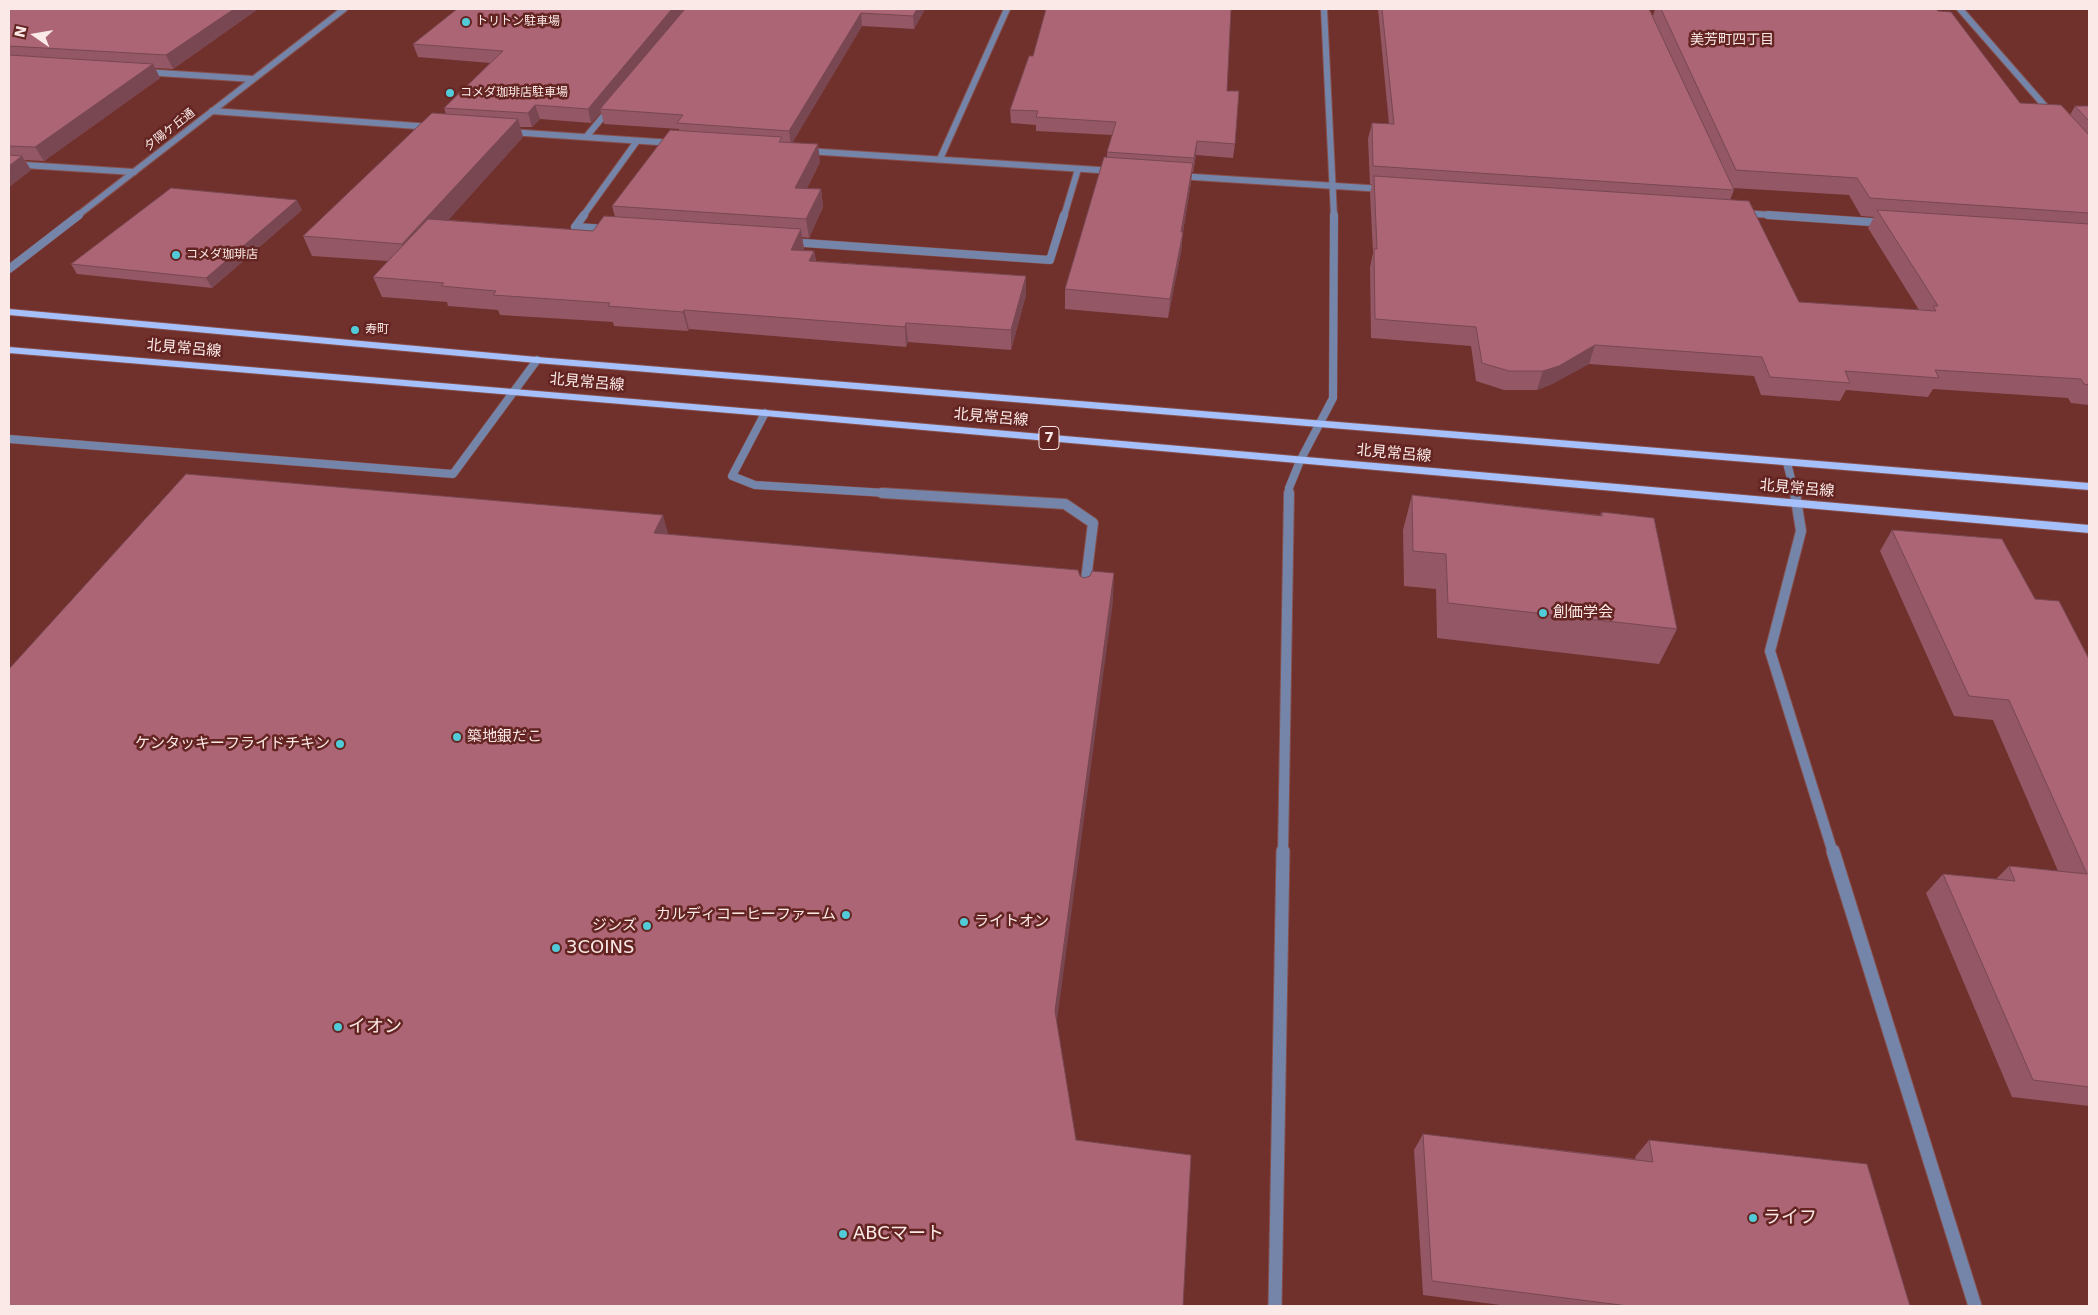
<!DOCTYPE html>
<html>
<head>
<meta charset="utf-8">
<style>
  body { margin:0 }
  #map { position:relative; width:2098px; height:1315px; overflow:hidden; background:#70302c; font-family:"DejaVu Sans",sans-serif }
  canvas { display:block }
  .frame { position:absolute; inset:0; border:10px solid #fae9e7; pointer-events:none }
  .north { position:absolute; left:10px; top:10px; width:50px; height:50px; -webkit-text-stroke:4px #642522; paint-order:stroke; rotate:283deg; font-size:14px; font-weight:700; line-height:20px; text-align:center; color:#fae9e7 }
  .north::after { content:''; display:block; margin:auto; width:18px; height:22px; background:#fae9e7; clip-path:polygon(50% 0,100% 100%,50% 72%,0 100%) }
</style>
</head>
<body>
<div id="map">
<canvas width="2098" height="1315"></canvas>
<div class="frame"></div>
<div class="north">N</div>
</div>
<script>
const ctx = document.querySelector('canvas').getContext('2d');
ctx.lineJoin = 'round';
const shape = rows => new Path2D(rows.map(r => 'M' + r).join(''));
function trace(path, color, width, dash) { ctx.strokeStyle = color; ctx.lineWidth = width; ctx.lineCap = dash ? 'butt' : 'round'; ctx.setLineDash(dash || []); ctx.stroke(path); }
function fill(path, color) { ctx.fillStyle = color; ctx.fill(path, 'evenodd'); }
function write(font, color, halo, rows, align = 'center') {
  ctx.font = font + ' "DejaVu Sans","Noto Sans JP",sans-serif'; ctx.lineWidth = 5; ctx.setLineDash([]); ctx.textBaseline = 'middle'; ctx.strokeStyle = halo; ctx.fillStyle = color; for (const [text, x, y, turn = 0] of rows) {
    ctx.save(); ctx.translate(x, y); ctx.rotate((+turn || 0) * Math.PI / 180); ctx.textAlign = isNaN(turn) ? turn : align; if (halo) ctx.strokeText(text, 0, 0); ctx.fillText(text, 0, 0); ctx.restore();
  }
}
const serviceFar3 = shape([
  [583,216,637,141],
  [1064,216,1078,169]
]);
const serviceFar2 = shape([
  [584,215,575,227,608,229],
  [790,242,1050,260,1064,215],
  [765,413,732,476,755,485,902,494],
  [9,439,453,474,537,360],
  [1289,494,1289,488,1300,461]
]);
const serviceFar1 = shape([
  [882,493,1065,504,1093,523,1085,588],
  [1283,853,1289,493]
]);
const service = shape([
  [1275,1306,1283,851]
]);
const minorFar3 = shape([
  [1324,9,1334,216],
  [1960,9,2051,113],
  [144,72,253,79],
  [212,111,431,127],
  [510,132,673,143],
  [586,137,611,107],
  [807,151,1114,171],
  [940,159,1007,9],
  [9,164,134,172],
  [1178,176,1383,189],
  [1742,213,1785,216]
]);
const minorFar2 = shape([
  [1768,215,1885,223],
  [1300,461,1333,398,1334,215],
  [1787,463,1795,494]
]);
const minorFar1 = shape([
  [1795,493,1801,531,1770,651,1833,853]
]);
const minor = shape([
  [1833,851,1975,1306]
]);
const tertiaryFar1 = shape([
  [77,216,344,9]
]);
const tertiary = shape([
  [9,269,79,215]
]);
const primary = shape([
  [9,309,537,357,2089,483,2089,490,537,363,9,315,9,309],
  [9,347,765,410,2089,525,2089,533,765,416,9,353,9,347]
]);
trace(serviceFar3, '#864e4a', 8);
trace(serviceFar2, '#864e4a', 9);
trace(serviceFar1, '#864e4a', 12);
trace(service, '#864e4a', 15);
trace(minorFar3, '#864e4a', 8);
trace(minorFar2, '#864e4a', 9);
trace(minorFar1, '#864e4a', 12);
trace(minor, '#864e4a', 15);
trace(tertiaryFar1, '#864e4a', 8);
trace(tertiary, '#864e4a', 9);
trace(primary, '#864e4a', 2);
trace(serviceFar3, '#7485a9', 6);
trace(serviceFar2, '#7485a9', 8);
trace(serviceFar1, '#7485a9', 10);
trace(service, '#7485a9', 13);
trace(minorFar3, '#7485a9', 6);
trace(minorFar2, '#7485a9', 8);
trace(minorFar1, '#7485a9', 10);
trace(minor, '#7485a9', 13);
trace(tertiaryFar1, '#7485a9', 6);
trace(tertiary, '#7485a9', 8);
fill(primary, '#a6c0fc');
fill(shape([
  [9,9,258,9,173,69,155,68,160,78,44,161,25,160,31,170,9,187],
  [925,9,914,29,862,26,792,143,820,162,807,188,821,189,823,207,809,238,802,237,804,249,803,250,814,251,816,261,1026,276,1026,295,1011,350,908,342,906,347,689,329,688,331,614,326,613,322,500,315,498,310,448,306,447,302,382,297,373,277,388,261,312,256,303,236,446,114,444,108,490,63,418,57,413,44],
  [601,112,604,124,679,129,679,130,612,206,615,217,593,231,448,220,523,137,520,127,532,127,540,119,591,123],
  [1378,9,1649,9,1653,16,1655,9,1936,9,2020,103,2070,115,2075,106,2089,106,2089,405,2071,403,2068,398,1933,389,1928,397,1846,390,1840,401,1761,395,1754,376,1589,364,1552,384,1537,390,1504,390,1476,381,1471,346,1371,338,1370,267,1373,253,1370,194,1372,184,1370,184,1368,139,1372,123,1389,124],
  [1733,188,1849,195,1861,216,1874,217,1868,228,1919,310,1799,302,1730,200,1734,190],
  [1227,91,1235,144,1233,158,1196,155,1193,172,1192,172,1191,182,1183,232,1181,252,1168,318,1065,309,1065,289,1107,157,1107,152,1112,135,1036,131,1036,125,1011,123,1010,110],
  [302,210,212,288,77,274,71,264],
  [1412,495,1600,515,1602,512,1677,629,1659,664,1437,638,1436,589,1404,586,1403,530],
  [1892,530,2035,599,2089,659,2089,1108,2089,1106,2012,1097,1926,893,1943,874,1996,879,2009,866,2058,871,1993,720,1954,716,1880,551],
  [1423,1134,1636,1159,1635,1157,1649,1140,1910,1306,1508,1306,1423,1295,1414,1150]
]), '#935765');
fill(shape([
  [234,9,258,9,173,69,166,55],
  [672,9,686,9,600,109,601,112,591,123,588,109],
  [917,9,925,9,914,29,913,16],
  [861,13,862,26,791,145,789,131],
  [153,64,160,78,44,161,35,147],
  [535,105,540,119,532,127,528,113],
  [518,119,523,137,410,263,402,244],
  [1197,141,1196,155,1193,172,1194,158],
  [818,144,820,162,798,206,795,188],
  [22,156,31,170,9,187,9,166],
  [1193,163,1191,182,1181,244,1183,232,1181,252,1168,318,1170,299],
  [821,189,823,207,809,238,806,219],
  [297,200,302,210,212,288,206,278],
  [801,229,804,249,794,269,791,250],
  [814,251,817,270,809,261],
  [1026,276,1026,295,1011,350,1011,330],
  [684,310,689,329,688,331,683,312],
  [906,323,908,342,906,347,905,327],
  [1595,345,1589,364,1552,384,1537,390,1543,371],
  [663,515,671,544,654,533],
  [1114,573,1113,602,1055,1036,1055,1011]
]), '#784752');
const building = shape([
  [9,9,234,9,166,55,9,46,9,9],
  [457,9,672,9,588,109,535,105,528,113,444,108,503,51,413,44,457,9],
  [685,9,917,9,913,16,861,13,789,131,677,123,683,115,600,109,685,9],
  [1046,9,1231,9,1227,91,1239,91,1235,144,1197,141,1194,158,1107,152,1116,122,1036,117,1038,111,1010,110,1029,56,1033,56,1046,9],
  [1382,9,1649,9,1734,190,1373,166,1372,123,1394,124,1382,9],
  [1661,9,1936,9,1938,11,1951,12,2020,103,2061,105,2089,135,2089,213,1870,198,1857,178,1736,170,1661,9],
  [9,55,153,64,35,147,9,146,9,55],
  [2075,106,2089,106,2089,121,2075,106],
  [432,113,518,119,402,244,303,236,432,113],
  [670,130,782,137,779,142,818,144,795,188,821,189,806,219,612,206,670,130],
  [9,155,22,156,9,166,9,155],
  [1104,157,1193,163,1181,232,1183,232,1170,299,1065,289,1104,157],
  [1374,176,1749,201,1799,302,1936,311,1933,306,1938,306,1877,210,2089,224,2089,385,2084,384,2081,379,1935,370,1939,378,1845,371,1850,383,1770,377,1762,357,1595,345,1559,366,1543,371,1509,371,1482,363,1476,327,1375,319,1374,249,1377,249,1374,176],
  [171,188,297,200,206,278,71,264,171,188],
  [604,216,801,229,791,250,814,251,809,261,1026,276,1011,330,906,323,905,327,684,310,683,312,608,306,610,303,493,295,496,291,441,286,444,283,373,277,428,219,593,231,604,216],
  [186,474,663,515,654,533,1078,570,1080,576,1084,578,1090,576,1092,571,1114,573,1055,1011,1076,1140,1191,1155,1183,1306,9,1306,9,669,186,474],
  [1412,495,1602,516,1602,512,1654,518,1677,629,1448,603,1446,554,1413,551,1412,495],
  [1892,530,2002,539,2035,599,2059,601,2089,659,2089,1087,2033,1080,1943,874,2015,881,2009,866,2087,874,2009,700,1969,696,1892,530],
  [1423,1134,1653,1162,1649,1140,1867,1164,1910,1306,1628,1306,1432,1281,1423,1134]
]);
fill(building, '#ab6575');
trace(building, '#784752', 1);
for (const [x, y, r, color] of [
  [466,22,5,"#52cbd9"],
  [450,93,5,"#52cbd9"],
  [176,255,5,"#52cbd9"],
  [355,330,5,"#52cbd9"],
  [1543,613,5,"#52cbd9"],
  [457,737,5,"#52cbd9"],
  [340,744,5,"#52cbd9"],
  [846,915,5,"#52cbd9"],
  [964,922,5,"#52cbd9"],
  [647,926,5,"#52cbd9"],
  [556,948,5,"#52cbd9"],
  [338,1027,5,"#52cbd9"],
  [1753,1218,5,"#52cbd9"],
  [843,1234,5,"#52cbd9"]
]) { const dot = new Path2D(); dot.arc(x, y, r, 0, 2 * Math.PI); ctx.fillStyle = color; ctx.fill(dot); trace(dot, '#642522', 2); }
write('12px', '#fae9e7', '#642522', [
  ["トリトン駐車場",476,22],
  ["コメダ珈琲店駐車場",460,93],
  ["コメダ珈琲店",186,255],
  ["寿町",365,330]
], 'left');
write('12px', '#fae9e7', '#642522', [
  ["夕陽ケ丘通",170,130,-38]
]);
write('14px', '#fae9e7', '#642522', [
  ["美芳町四丁目",1732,40]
]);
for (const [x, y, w] of [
  [1049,438,20]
]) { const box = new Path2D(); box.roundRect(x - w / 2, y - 11.5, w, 23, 4); ctx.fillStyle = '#642522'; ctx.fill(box); trace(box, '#fae9e7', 1); }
write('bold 14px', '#fae9e7', null, [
  ["7",1049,438]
]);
write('15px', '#fae9e7', '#642522', [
  ["北見常呂線",184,349,5],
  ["北見常呂線",587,383,5],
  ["北見常呂線",991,418,5],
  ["北見常呂線",1394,454,5],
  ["北見常呂線",1797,489,5]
]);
write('15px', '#fae9e7', '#642522', [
  ["創価学会",1553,613],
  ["築地銀だこ",467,737],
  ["ケンタッキーフライドチキン",330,744,"right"],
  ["カルディコーヒーファーム",836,915,"right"],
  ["ライトオン",974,922],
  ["ジンズ",637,926,"right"]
], 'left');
write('18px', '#fae9e7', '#642522', [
  ["3COINS",566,948],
  ["イオン",348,1027],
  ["ライフ",1763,1218],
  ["ABCマート",853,1234]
], 'left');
</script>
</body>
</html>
